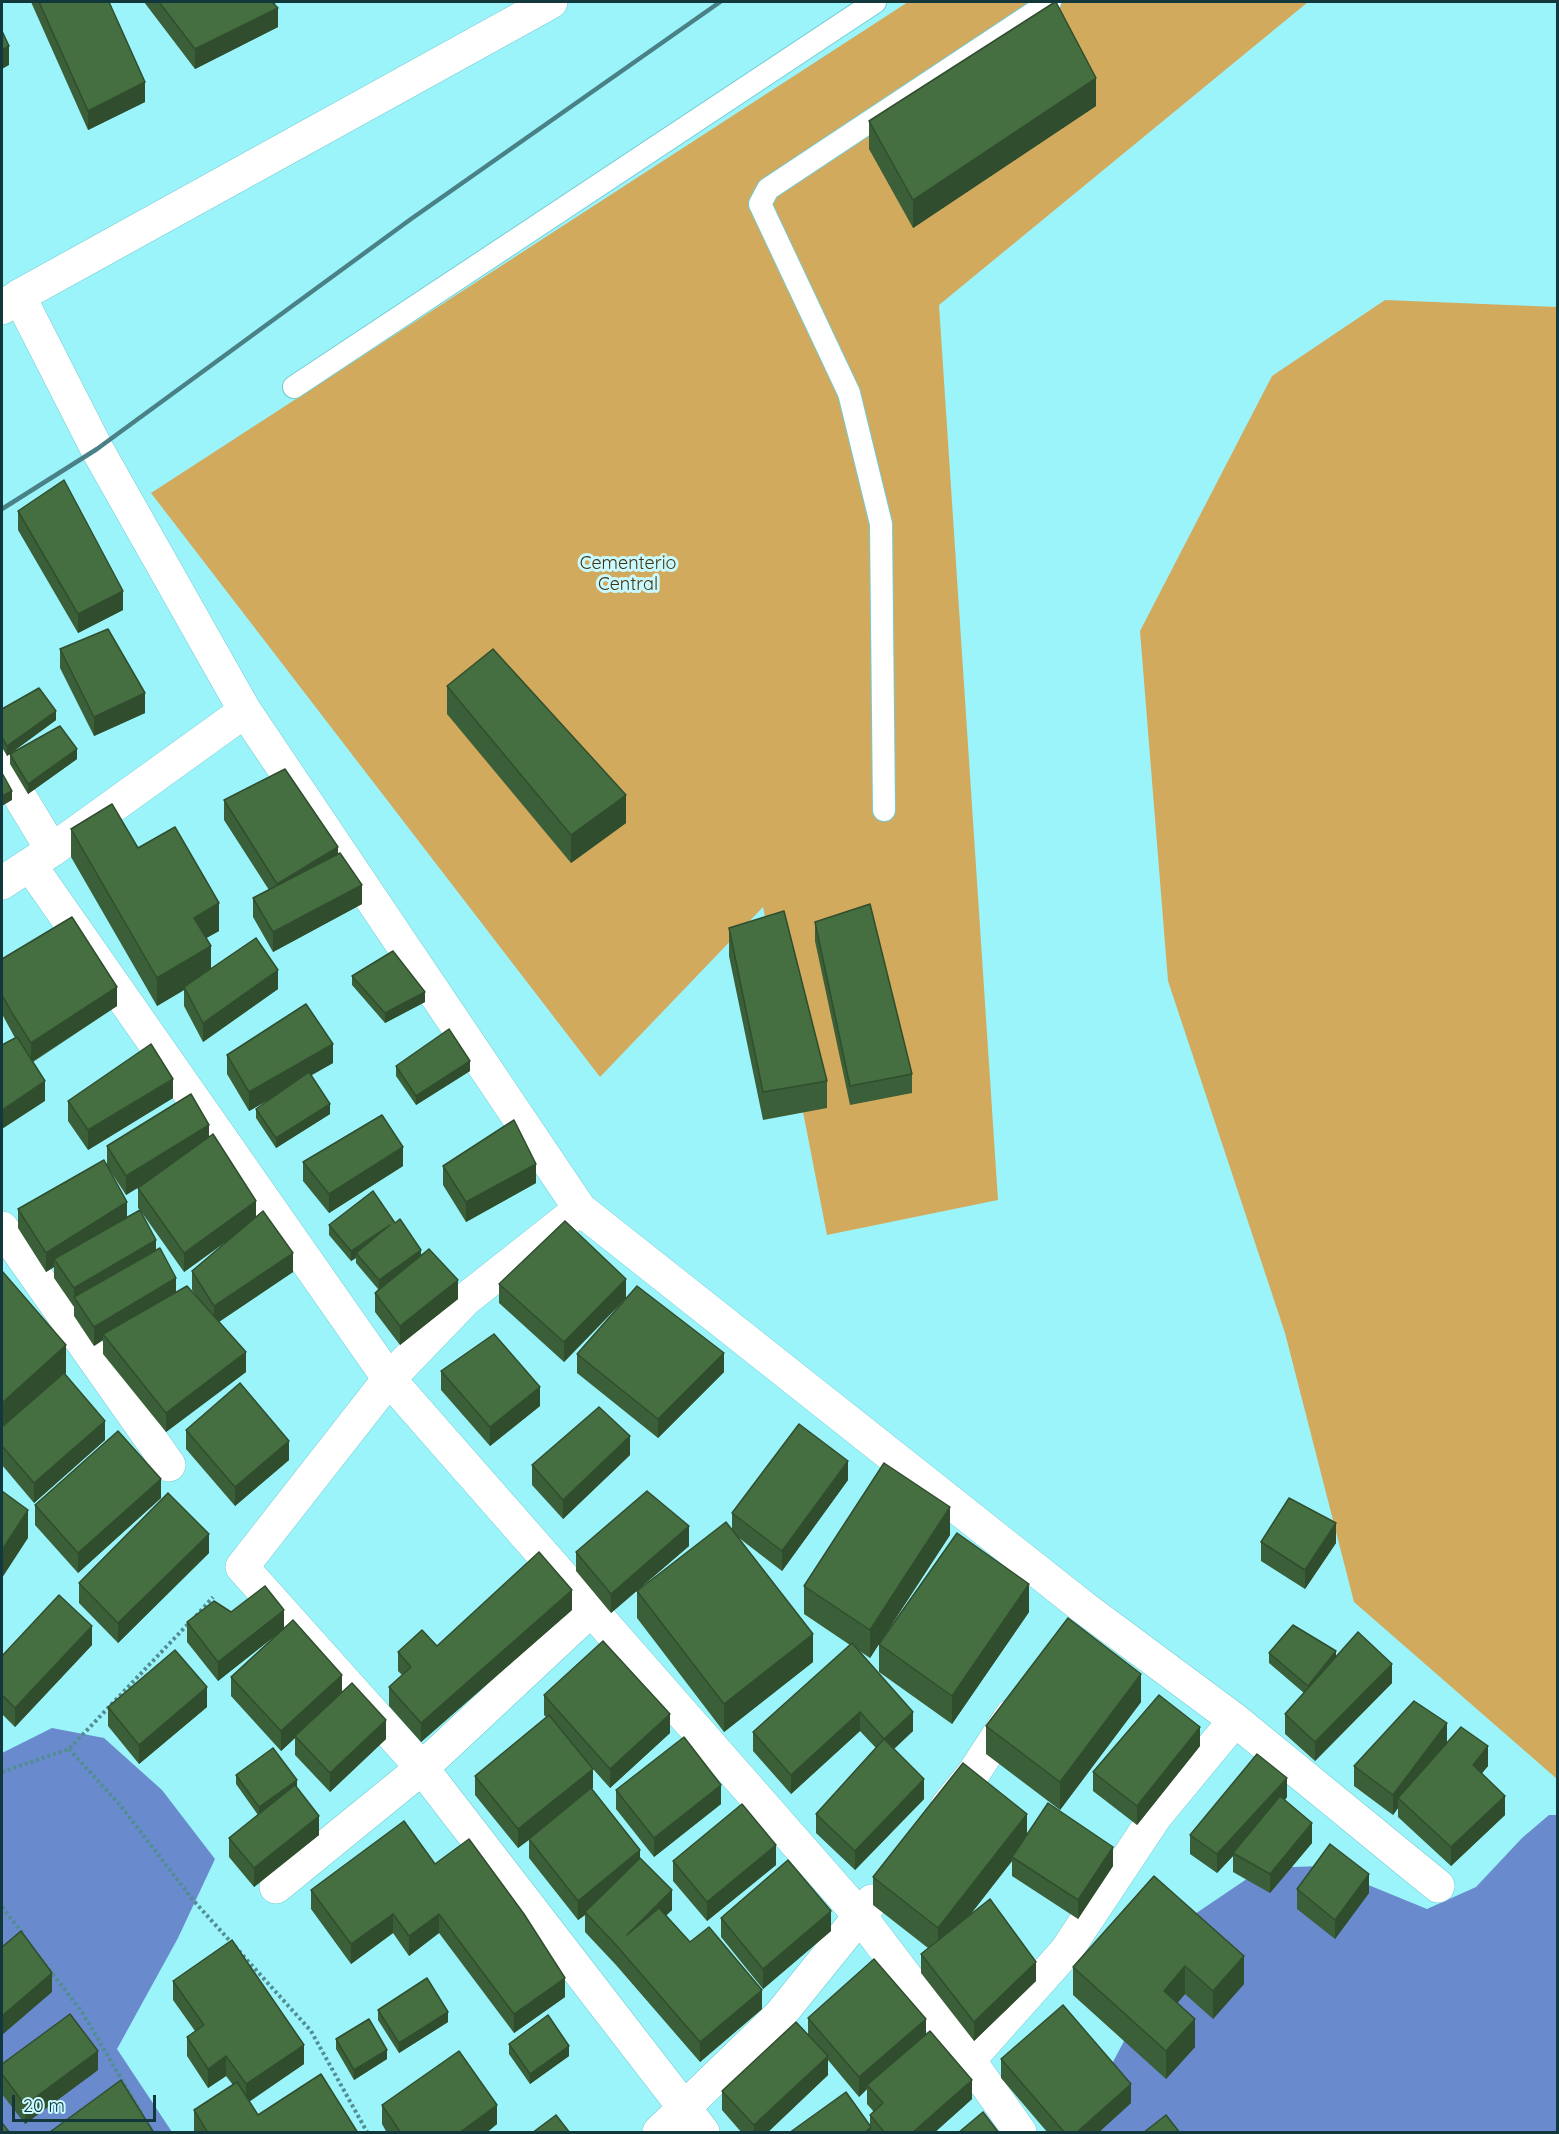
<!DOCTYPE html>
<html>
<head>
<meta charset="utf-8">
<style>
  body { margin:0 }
  #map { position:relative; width:1559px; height:2134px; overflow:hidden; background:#9cf4fb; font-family:Quicksand,sans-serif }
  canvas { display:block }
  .frame { position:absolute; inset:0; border:3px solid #13383b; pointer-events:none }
  .scale { position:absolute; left:12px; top:2095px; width:144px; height:27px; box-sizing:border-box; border:3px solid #13383b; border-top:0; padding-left:8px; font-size:18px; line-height:21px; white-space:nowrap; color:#13383b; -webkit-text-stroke:4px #c9faff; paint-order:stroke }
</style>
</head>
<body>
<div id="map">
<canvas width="1559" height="2134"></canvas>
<div class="frame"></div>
<div class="scale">20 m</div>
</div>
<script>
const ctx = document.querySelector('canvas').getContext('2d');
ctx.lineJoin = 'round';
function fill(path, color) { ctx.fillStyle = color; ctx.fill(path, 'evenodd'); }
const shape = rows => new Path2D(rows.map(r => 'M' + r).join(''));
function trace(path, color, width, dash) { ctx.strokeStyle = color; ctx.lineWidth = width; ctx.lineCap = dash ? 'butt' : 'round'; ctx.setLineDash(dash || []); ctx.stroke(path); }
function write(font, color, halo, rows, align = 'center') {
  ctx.font = font + ' Quicksand,sans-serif'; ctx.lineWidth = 6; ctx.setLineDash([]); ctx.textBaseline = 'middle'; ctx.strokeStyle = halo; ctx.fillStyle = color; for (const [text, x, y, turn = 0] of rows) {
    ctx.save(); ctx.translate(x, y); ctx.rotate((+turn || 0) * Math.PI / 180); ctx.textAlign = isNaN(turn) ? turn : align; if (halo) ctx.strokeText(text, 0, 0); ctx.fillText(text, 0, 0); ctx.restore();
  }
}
fill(shape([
  [908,2,1308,2,939,305,998,1200,827,1235,763,907,600,1077,151,493],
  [1385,300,1557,307,1557,1779,1354,1602,1285,1333,1168,981,1140,631,1272,376]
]), '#d2aa5d');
fill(shape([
  [52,1728,104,1738,162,1790,215,1859,178,1938,117,2049,172,2132,2,2132,2,1753],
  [1549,1815,1557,1815,1557,2132,1076,2132,1189,1918,1263,1868,1322,1866,1427,1909,1476,1887,1522,1838]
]), '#698bcd');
const service = shape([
  [294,387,875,2],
  [884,810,881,524,849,393,760,204,768,189,1050,2]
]);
const minor = shape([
  [19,296,97,449,245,711,580,1209,1083,1607,1235,1720,1438,1886],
  [2,308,19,296,551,2],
  [2,767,52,850],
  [30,865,389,1379,860,1916,969,2060,1020,2132],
  [2,883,52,850,245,711],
  [580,1209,466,1299,389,1379,242,1567,422,1768,703,2132],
  [2,1228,169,1465],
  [947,1806,973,1774,1011,1716],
  [276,1887,422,1768,591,1610],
  [969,2060,1066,1951,1155,1817,1235,1720],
  [659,2132,780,2015,872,1901]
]);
trace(service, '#73cbd2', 24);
trace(minor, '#73cbd2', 34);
trace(shape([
  [196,1616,213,1597],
  [69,1749,120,1805,193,1900,311,2031,367,2132],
  [2,1772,69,1749,189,1623],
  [2,1907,23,1934],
  [38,1955,82,2012,142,2114]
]), '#518d92', 4, [3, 3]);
trace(service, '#fff', 22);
trace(minor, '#fff', 33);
trace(shape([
  [2,509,97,449,411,219,720,2]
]), '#498186', 4.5);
fill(shape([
  [31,2,109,2,145,102,88,130],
  [144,2,279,2,274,4,278,27,195,69],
  [1096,106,913,228,869,149,869,121],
  [18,511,123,610,78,633,18,530],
  [60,649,145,713,94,736,60,668],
  [447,686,626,823,571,863,447,714],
  [2,709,56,720,7,756,2,747],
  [10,754,77,759,28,794,10,764],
  [224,800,338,854,362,904,273,952,253,917,253,898,269,890,224,820],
  [71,829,138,848,219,931,206,938,211,968,278,989,203,1042,184,1006,184,990,157,1006,71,857],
  [815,922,912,1074,912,1093,850,1105,815,941],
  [729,928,827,1081,827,1108,763,1120,729,956],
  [2,959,117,1006,33,1062,45,1101,15,1038,2,1014],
  [352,976,425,1002,385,1023,352,985],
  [227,1055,333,1063,311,1075,330,1114,276,1148,256,1118,256,1109,274,1097,249,1111,227,1074],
  [396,1066,470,1071,416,1105,396,1076],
  [173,1098,88,1150,68,1121,68,1101],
  [209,1137,256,1217,293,1272,219,1322,246,1372,166,1432,103,1354,103,1340,94,1346,74,1316,74,1307,54,1278,54,1267,46,1272,18,1228,18,1209,107,1165,107,1146],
  [109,1169,126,1195,147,1182,138,1188,138,1208,140,1210,127,1217],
  [140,1210,184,1272,227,1241,192,1271,192,1290,196,1296,176,1293,156,1250],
  [303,1162,403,1166,329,1213,303,1181],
  [443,1166,536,1183,466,1222,443,1185],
  [395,1223,458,1299,400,1345,375,1312,375,1293,378,1289,356,1263,356,1258,351,1261,329,1235,329,1225],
  [2,1271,66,1373,65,1374,105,1440,34,1503,2,1465],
  [499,1284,626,1298,564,1362,499,1303],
  [577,1354,724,1372,658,1438,577,1373],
  [441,1371,540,1406,490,1446,441,1390],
  [186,1430,289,1460,235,1506,186,1449],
  [630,1455,563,1519,532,1485,532,1465],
  [848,1480,782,1571,739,1538,813,1662,724,1732,637,1618,637,1591,732,1529,732,1513],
  [161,1498,78,1573,35,1525,35,1505],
  [950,1535,880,1642,1029,1612,952,1724,879,1672,879,1644,870,1658,858,1650,913,1731,894,1749,924,1799,855,1870,816,1833,816,1814,876,1748,860,1731,791,1794,753,1751,753,1732,850,1645,804,1614,804,1586],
  [1261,1542,1336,1543,1305,1589,1261,1561],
  [689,1546,611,1613,576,1571,576,1552],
  [209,1553,118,1643,79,1603,79,1583],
  [572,1610,421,1742,389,1706,389,1687,402,1675,398,1671,398,1652,437,1646],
  [231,1612,284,1628,342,1692,386,1739,330,1792,295,1755,295,1738,281,1751,231,1696,231,1677,278,1633,218,1681,187,1642,187,1622],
  [92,1645,15,1727,2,1714,2,1656],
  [1269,1653,1336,1657,1392,1683,1315,1761,1285,1734,1285,1714,1304,1693,1269,1663],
  [544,1695,670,1733,610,1788,593,1769,593,1788,592,1789,640,1858,672,1910,666,1915,690,1942,762,2009,700,2062,616,1965,585,1932,585,1915,578,1920,529,1858,529,1840,518,1848,475,1795,475,1776,546,1717,544,1715],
  [1141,1702,1060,1810,986,1754,986,1726],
  [108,1707,207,1707,139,1764,108,1726],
  [1447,1742,1488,1766,1482,1773,1505,1815,1451,1866,1398,1817,1398,1808,1393,1815,1354,1786,1354,1766],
  [1200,1746,1137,1825,1093,1791,1093,1772],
  [236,1775,297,1788,319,1835,254,1887,229,1857,229,1838,258,1815,236,1784],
  [616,1790,721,1804,654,1857,616,1809],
  [1287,1797,1285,1800,1312,1843,1270,1893,1233,1872,1233,1856,1217,1873,1190,1854,1190,1835],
  [1027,1834,1113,1866,1078,1919,1012,1876,1012,1861,970,1915,1036,1981,974,2041,921,1973,921,1954,928,1948,873,1905,873,1877],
  [673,1861,776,1865,707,1921,673,1881],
  [435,1864,565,1997,514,2033,439,1933,409,1956,393,1933,351,1964,311,1909,311,1890],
  [1154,1876,1244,1984,1213,2019,1185,1994,1177,2003,1195,2047,1166,2079,1073,1995,1073,1967],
  [1297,1889,1369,1893,1335,1939,1297,1909],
  [721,1918,831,1931,763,1989,721,1937],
  [173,1981,304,2064,249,2101,258,2115,358,2133,194,2133,194,2110,233,2085,226,2076,208,2088,187,2056,187,2037,195,2031,173,2000],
  [378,2010,448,2022,399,2053,378,2020],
  [808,2018,926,2034,972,2099,934,2133,789,2133,870,2127,870,2115,874,2112,867,2104,867,2089,859,2097,828,2060,828,2075,767,2133,742,2133,722,2110,722,2091,808,2034],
  [336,2039,387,2059,354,2080,336,2049],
  [509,2044,569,2056,530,2084,509,2054],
  [1001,2059,1131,2103,1098,2133,1048,2133,1001,2078],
  [2,2064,98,2070,25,2124,2,2094],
  [382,2105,497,2124,486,2133,387,2133,382,2124]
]), '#3b5f38');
fill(shape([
  [278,8,278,27,195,69,195,49],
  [9,46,9,65,2,69,2,50],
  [1096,78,1096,106,913,228,913,200],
  [145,82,145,102,88,130,88,111],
  [123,591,123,610,78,633,78,614],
  [145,693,145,713,94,736,94,717],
  [56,711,56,720,7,756,7,746],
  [77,749,77,759,28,794,28,784],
  [12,791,12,800,2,806,2,796],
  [626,795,626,823,571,863,571,835],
  [338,847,338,866,277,903,277,884],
  [362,885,362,904,273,952,273,932],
  [219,903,219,931,194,945,194,918],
  [211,946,211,974,184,987,184,990,157,1006,157,978],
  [278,970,278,989,203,1042,203,1023],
  [117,987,117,1006,31,1062,31,1043],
  [425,992,425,1002,385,1023,385,1013],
  [333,1044,333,1063,249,1111,249,1092],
  [470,1061,470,1071,416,1105,416,1096],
  [173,1079,173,1098,88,1150,88,1130],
  [45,1081,45,1101,2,1129,2,1110],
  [330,1104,330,1114,276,1148,276,1138],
  [209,1125,209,1144,126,1195,126,1176],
  [403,1147,403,1166,329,1213,329,1194],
  [536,1164,536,1183,466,1222,466,1202],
  [256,1201,256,1220,184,1272,184,1253],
  [127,1202,127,1221,54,1259,54,1267,46,1272,46,1253],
  [390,1225,356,1253,356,1258,351,1261,351,1251],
  [156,1240,156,1260,74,1297,74,1288],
  [421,1250,421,1260,379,1290,379,1280],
  [293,1253,293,1272,214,1325,214,1306],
  [176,1278,176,1298,103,1334,103,1340,94,1346,94,1327],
  [626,1279,626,1298,564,1362,564,1342],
  [458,1280,458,1299,400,1345,400,1326],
  [66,1345,66,1373,2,1431,2,1403],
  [246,1352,246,1372,166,1432,166,1413],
  [724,1353,724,1372,658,1438,658,1419],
  [540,1387,540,1406,490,1446,490,1427],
  [105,1421,105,1440,34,1503,34,1483],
  [630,1436,630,1455,563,1519,563,1500],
  [289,1441,289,1460,235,1506,235,1487],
  [848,1461,848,1480,782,1571,782,1551],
  [161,1479,161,1498,78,1573,78,1553],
  [950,1507,950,1535,870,1658,870,1630],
  [28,1510,28,1538,2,1578,2,1550],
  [1336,1523,1336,1543,1305,1589,1305,1570],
  [689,1526,689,1546,611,1613,611,1594],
  [209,1534,209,1553,118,1643,118,1623],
  [1029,1584,1029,1612,952,1724,952,1696],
  [572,1590,572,1610,421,1742,421,1723],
  [284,1610,284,1629,218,1681,218,1662],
  [92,1626,92,1645,15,1727,15,1708],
  [813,1634,813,1662,724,1732,724,1704],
  [1336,1651,1336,1661,1308,1695,1308,1686],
  [1392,1664,1392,1683,1315,1761,1315,1742],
  [1141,1674,1141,1702,1060,1810,1060,1782],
  [342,1675,342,1694,295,1736,295,1738,281,1751,281,1731],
  [207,1687,207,1707,139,1764,139,1745],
  [860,1712,860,1731,791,1794,791,1775],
  [913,1712,913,1731,884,1758,884,1739],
  [670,1714,670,1733,610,1788,610,1769],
  [386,1720,386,1739,330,1792,330,1773],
  [1447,1723,1447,1742,1398,1798,1398,1808,1393,1815,1393,1795],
  [1200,1727,1200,1746,1137,1825,1137,1806],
  [1488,1746,1488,1766,1473,1784,1473,1765],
  [593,1769,593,1788,518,1848,518,1829],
  [1287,1778,1287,1797,1235,1854,1233,1853,1233,1856,1217,1873,1217,1854],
  [924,1779,924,1799,855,1870,855,1851],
  [297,1780,297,1790,259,1817,259,1807],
  [721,1785,721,1804,654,1857,654,1838],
  [1505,1796,1505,1815,1451,1866,1451,1847],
  [1027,1814,1027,1841,1012,1857,1012,1861,938,1956,938,1928],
  [319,1816,319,1835,254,1887,254,1868],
  [1312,1823,1312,1843,1270,1893,1270,1874],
  [776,1845,776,1865,707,1921,707,1902],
  [1113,1847,1113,1866,1078,1919,1078,1900],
  [640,1850,640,1869,585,1912,585,1915,578,1920,578,1901],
  [1369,1874,1369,1893,1335,1939,1335,1920],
  [672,1890,672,1910,627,1954,627,1935],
  [831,1911,831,1931,763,1989,763,1969],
  [393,1914,393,1933,351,1964,351,1944],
  [439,1914,439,1933,409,1956,409,1936],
  [1244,1956,1244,1984,1213,2019,1213,1991],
  [1036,1962,1036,1981,974,2041,974,2022],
  [1185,1966,1185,1994,1164,2019,1164,1991],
  [52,1973,52,1992,2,2035,2,2016],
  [565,1978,565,1997,514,2033,514,2014],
  [762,1990,762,2009,700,2062,700,2042],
  [448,2012,448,2022,399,2053,399,2043],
  [926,2019,926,2038,867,2085,867,2089,859,2097,859,2077],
  [1195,2019,1195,2047,1166,2079,1166,2051],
  [304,2045,304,2064,246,2104,246,2084],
  [569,2046,569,2056,530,2084,530,2074],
  [387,2050,387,2059,354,2080,354,2070],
  [98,2051,98,2070,25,2124,25,2105],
  [226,2056,226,2076,208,2088,208,2069],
  [828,2056,828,2075,767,2133,754,2133,754,2125],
  [972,2080,972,2099,934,2133,912,2133],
  [1131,2084,1131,2103,1098,2133,1076,2133],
  [497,2105,497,2124,486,2133,459,2133],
  [871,2127,871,2133,864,2133]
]), '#304e2e');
const building = shape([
  [39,2,109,2,145,82,88,111,39,2],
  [159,2,272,2,278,8,195,49,159,2],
  [1055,2,1056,2,1096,78,913,200,869,121,1055,2],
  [2,31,9,46,2,50,2,31],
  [64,480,123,591,78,614,18,511,64,480],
  [108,629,145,693,94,717,60,649,108,629],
  [493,649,626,795,571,835,447,686,493,649],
  [39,688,56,711,7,746,2,737,2,709,39,688],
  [60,726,77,749,28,784,10,754,60,726],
  [285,769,338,847,277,884,224,800,285,769],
  [2,773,12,791,2,796,2,773],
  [112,804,138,848,175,827,219,903,194,918,211,946,157,978,71,829,112,804],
  [340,853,362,885,273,932,253,898,340,853],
  [870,904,912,1074,850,1086,815,922,870,904],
  [784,911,827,1081,763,1092,729,928,784,911],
  [72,917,117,987,31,1043,12,1013,2,995,2,959,72,917],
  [256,938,278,970,203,1023,184,987,256,938],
  [393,951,425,992,385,1013,352,976,393,951],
  [306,1004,333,1044,249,1092,227,1055,306,1004],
  [449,1029,470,1061,416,1096,396,1066,449,1029],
  [17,1037,45,1081,2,1110,2,1045,17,1037],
  [151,1044,173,1079,88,1130,68,1101,151,1044],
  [309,1072,330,1104,276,1138,256,1109,309,1072],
  [191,1094,209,1125,126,1176,107,1146,191,1094],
  [382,1115,403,1147,329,1194,303,1162,382,1115],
  [514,1120,536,1164,466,1202,443,1166,514,1120],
  [213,1134,256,1201,184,1253,138,1188,213,1134],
  [104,1160,127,1202,46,1253,18,1209,104,1160],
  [373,1191,395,1223,400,1219,421,1250,379,1280,356,1253,390,1225,351,1251,329,1225,373,1191],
  [140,1210,156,1240,74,1288,54,1259,140,1210],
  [263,1211,293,1253,214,1306,192,1271,263,1211],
  [565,1221,626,1279,564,1342,499,1284,565,1221],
  [160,1248,176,1278,94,1327,74,1297,160,1248],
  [429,1249,458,1280,400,1326,375,1293,429,1249],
  [2,1271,66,1345,2,1403,2,1271],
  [187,1286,246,1352,166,1413,103,1334,187,1286],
  [637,1286,724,1353,658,1419,577,1354,637,1286],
  [494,1334,540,1387,490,1427,441,1371,494,1334],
  [64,1373,105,1421,34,1483,2,1446,2,1427,64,1373],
  [240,1383,289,1441,235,1487,186,1430,240,1383],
  [599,1407,630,1436,563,1500,532,1465,599,1407],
  [799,1424,848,1461,782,1551,732,1513,799,1424],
  [118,1431,161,1479,78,1553,35,1505,118,1431],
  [884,1463,950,1507,870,1630,804,1586,884,1463],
  [2,1491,28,1510,2,1550,2,1491],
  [647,1491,689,1526,611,1594,576,1552,647,1491],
  [168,1493,209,1534,118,1623,79,1583,168,1493],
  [1289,1498,1336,1523,1305,1570,1261,1542,1289,1498],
  [726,1522,813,1634,724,1704,637,1591,726,1522],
  [957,1533,1029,1584,952,1696,879,1644,957,1533],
  [539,1552,572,1590,421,1723,389,1687,411,1667,398,1652,422,1630,437,1646,539,1552],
  [265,1586,284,1610,218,1662,187,1622,214,1601,231,1612,265,1586],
  [59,1595,92,1626,15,1708,2,1695,2,1656,59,1595],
  [1068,1618,1141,1674,1060,1782,986,1726,1068,1618],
  [293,1620,342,1675,281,1731,231,1677,293,1620],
  [1293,1625,1336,1651,1308,1686,1269,1653,1293,1625],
  [1358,1632,1392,1664,1315,1742,1285,1714,1358,1632],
  [603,1641,670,1714,610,1769,544,1695,603,1641],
  [852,1643,913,1712,884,1739,860,1712,791,1775,753,1732,852,1643],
  [175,1650,207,1687,139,1745,108,1707,175,1650],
  [352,1683,386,1720,330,1773,295,1736,352,1683],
  [1159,1695,1200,1727,1137,1806,1093,1772,1159,1695],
  [1414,1701,1447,1723,1393,1795,1354,1766,1414,1701],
  [549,1715,593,1769,518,1829,475,1776,549,1715],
  [1461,1727,1488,1746,1473,1765,1505,1796,1451,1847,1398,1798,1461,1727],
  [684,1737,721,1785,654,1838,616,1790,684,1737],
  [884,1739,924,1779,855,1851,816,1814,884,1739],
  [273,1748,297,1780,259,1807,236,1775,273,1748],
  [1257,1754,1287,1778,1217,1854,1190,1835,1257,1754],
  [963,1763,1027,1814,938,1928,873,1877,963,1763],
  [295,1785,319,1816,254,1868,229,1838,295,1785],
  [591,1788,640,1850,578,1901,529,1839,591,1788],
  [1280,1796,1312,1823,1270,1874,1233,1853,1280,1796],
  [1048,1803,1113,1847,1078,1900,1012,1857,1048,1803],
  [742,1804,776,1845,707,1902,673,1861,742,1804],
  [404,1821,435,1864,469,1839,524,1914,565,1978,514,2014,439,1914,409,1936,393,1914,351,1944,311,1890,404,1821],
  [1330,1844,1369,1874,1335,1920,1297,1889,1330,1844],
  [640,1858,672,1890,627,1935,659,1908,690,1942,709,1927,762,1990,700,2042,616,1945,585,1912,640,1858],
  [788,1860,831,1911,763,1969,721,1918,788,1860],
  [1154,1876,1244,1956,1213,1991,1185,1966,1164,1991,1195,2019,1166,2051,1073,1967,1154,1876],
  [990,1899,1036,1962,974,2022,921,1954,990,1899],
  [21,1931,52,1973,2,2016,2,1947,21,1931],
  [232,1940,304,2045,246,2084,226,2056,208,2069,187,2037,204,2025,173,1981,232,1940],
  [874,1959,926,2019,859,2077,808,2018,874,1959],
  [427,1978,448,2012,399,2043,378,2010,427,1978],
  [1063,2005,1131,2084,1076,2133,1065,2133,1001,2059,1063,2005],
  [70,2014,98,2051,25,2105,2,2074,2,2064,70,2014],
  [548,2015,569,2046,530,2074,509,2044,548,2015],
  [369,2019,387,2050,354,2070,336,2039,369,2019],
  [796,2022,828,2056,754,2125,722,2091,796,2022],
  [930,2031,972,2080,912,2133,885,2133,870,2115,883,2103,867,2085,930,2031],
  [459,2051,497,2105,459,2133,401,2133,382,2105,459,2051],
  [321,2074,358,2133,208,2133,194,2110,237,2082,258,2115,321,2074],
  [121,2080,154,2133,51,2133,50,2132,121,2080],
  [846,2092,871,2127,864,2133,789,2133,846,2092],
  [983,2112,999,2133,958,2133,983,2112],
  [556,2115,570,2133,532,2133,556,2115],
  [1166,2115,1180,2133,1143,2133,1166,2115],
  [2,2123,10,2133,2,2133,2,2123]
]);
fill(building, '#456f41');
trace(building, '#304e2e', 1.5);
write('18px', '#433311', '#c9faff', [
  ["Cementerio",628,564],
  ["Central",628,585]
]);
</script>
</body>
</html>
